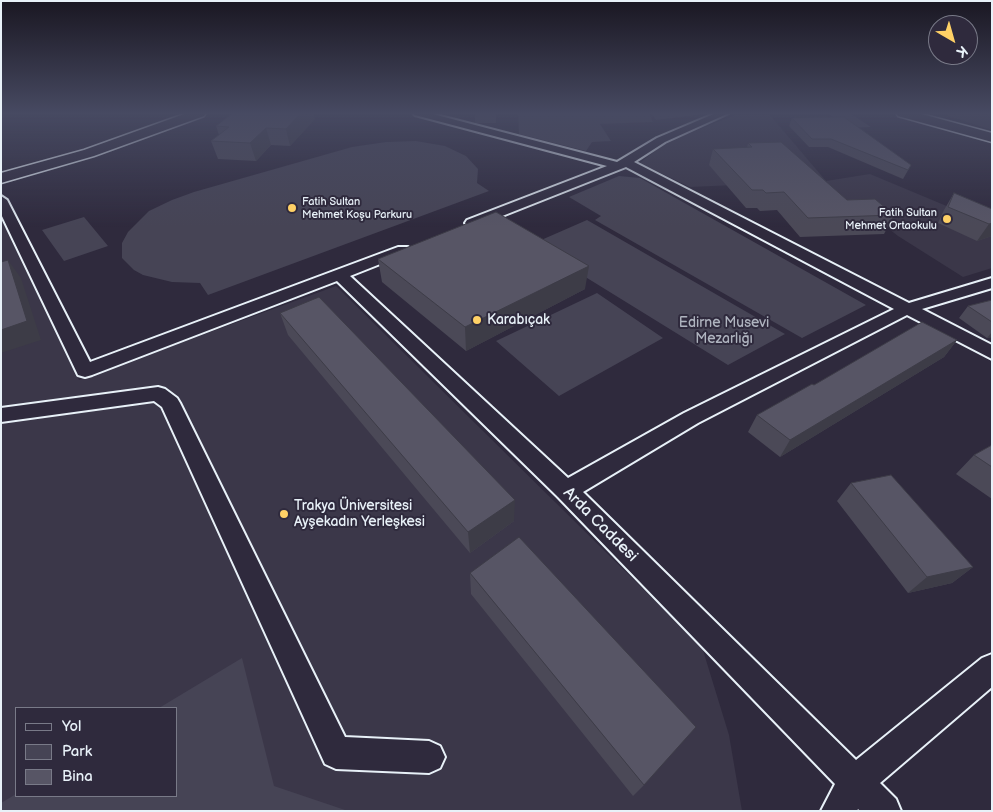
<!DOCTYPE html>
<html>
<head>
<meta charset="utf-8">
<style>
  body { margin:0 }
  #map { position:relative; width:993px; height:812px; overflow:hidden; background:#2f2a3d; font-family:"Balsamiq Sans",sans-serif }
  canvas { display:block }
  .frame { position:absolute; inset:0; border:2px solid #e8f1f8; pointer-events:none }
  .legend { position:absolute; left:15px; top:707px; width:162px; height:90px; box-sizing:border-box; background:#2f2a3d; border:1px solid #797a88; margin:0; padding:6px 9px; list-style:none; font-size:15px; color:#e8f1f8 }
  .legend li { display:flex; align-items:center; gap:10px; height:25px }
  .legend b { width:25px; border:1px solid #797a88 }
  .north { position:absolute; left:928px; top:15px; width:50px; height:50px; box-sizing:border-box; background:#2f2a3d; border:1px solid #797a88; border-radius:50%; rotate:142deg; font-size:14px; font-weight:700; line-height:20px; text-align:center; color:#e8f1f8 }
  .north::after { content:''; display:block; margin:auto; width:18px; height:22px; background:#ffd166; clip-path:polygon(50% 0,100% 100%,50% 72%,0 100%) }
</style>
</head>
<body>
<div id="map">
<canvas width="993" height="812"></canvas>
<div class="frame"></div>
<ul class="legend">
<li><b style="height:6px;background:#2f2a3d"></b>Yol</li>
<li><b style="height:14px;background:#464455"></b>Park</li>
<li><b style="height:14px;background:#575565"></b>Bina</li>
</ul>
<div class="north">K</div>
</div>
<script>
const ctx = document.querySelector('canvas').getContext('2d');
ctx.lineJoin = 'round';
function fill(path, color) { ctx.fillStyle = color; ctx.fill(path, 'evenodd'); }
const shape = rows => new Path2D(rows.map(r => 'M' + r).join(''));
function trace(path, color, width, dash) { ctx.strokeStyle = color; ctx.lineWidth = width; ctx.lineCap = dash ? 'butt' : 'round'; ctx.setLineDash(dash || []); ctx.stroke(path); }
function write(font, color, halo, rows, align = 'center') {
  ctx.font = font + ' "Balsamiq Sans",sans-serif'; ctx.lineWidth = 4; ctx.setLineDash([]); ctx.textBaseline = 'middle'; ctx.strokeStyle = halo; ctx.fillStyle = color; for (const [text, x, y, turn = 0] of rows) {
    ctx.save(); ctx.translate(x, y); ctx.rotate((+turn || 0) * Math.PI / 180); ctx.textAlign = isNaN(turn) ? turn : align; if (halo) ctx.strokeText(text, 0, 0); ctx.fillText(text, 0, 0); ctx.restore();
  }
}
fill(shape([
  [943,113,992,113,992,130,951,117],
  [735,115,770,115,826,181,870,174,992,225,992,268,963,277,898,236,871,215,848,209,826,181,690,187,640,163,666,142],
  [1,214,79,380,336,286,702,647,729,735,742,811,1,811],
  [16,708,176,708,176,796,16,796]
]), '#3b3749');
fill(shape([
  [518,113,649,113,653,122,600,124,611,141,592,142,586,151,519,134],
  [651,113,715,113,656,120],
  [827,113,850,113,871,127,848,128],
  [416,141,445,146,466,156,478,169,477,183,489,191,208,295,200,283,172,282,143,275,134,270,122,258,122,243,128,232,149,211,172,200,194,192,352,147,386,142],
  [619,176,640,178,866,305,802,338,595,220,601,216,569,197],
  [84,217,108,246,64,261,42,230],
  [587,220,785,334,728,365,532,244],
  [597,293,663,338,559,396,496,341],
  [242,658,274,786,348,811,1,811,1,803,16,794,176,796,176,708,159,708]
]), '#464455');
const street = shape([
  [413,113,429,113,617,162,657,138,716,113,729,113,665,142,634,162,909,303,992,278,992,288,922,309,992,345,992,359,907,315,698,423,583,492,856,760,982,658,992,654,992,687,880,783,896,799,901,811,860,811,858,809,857,811,821,811,835,784,558,497,337,281,92,375,85,377,78,375,1,214,1,196,7,200,90,362,398,247,408,247,410,250,408,253,350,276,568,478,684,413,894,309,626,167,477,226,467,226,465,223,467,220,607,166,415,115,413,113],
  [158,387,165,389,177,398,180,403,345,737,429,741,440,746,445,757,440,768,429,773,336,769,325,764,162,407,154,401,1,422,1,408,158,387]
]);
const secondary = shape([
  [187,113,206,113,204,116,94,156,1,183,1,173,84,150,187,113],
  [896,113,918,113,992,133,992,142,898,116,896,113]
]);
trace(street, '#e8f1f8', 4);
trace(secondary, '#e8f1f8', 3);
fill(street, '#2f2a3d');
fill(secondary, '#2f2a3d');
fill(shape([
  [463,113,496,113,496,123,475,123,475,114,463,114],
  [792,118,911,165,903,179,828,147,809,147,789,126],
  [315,119,290,146,271,145,256,161,218,159,211,141,219,135,216,126],
  [748,143,847,200,894,215,884,234,800,237,777,210,760,211,757,208,746,208,709,165,713,149,747,148],
  [954,193,992,209,992,236,977,241,938,223,944,210],
  [378,259,585,289,466,351,382,282],
  [992,300,992,337,987,338,959,318,968,306],
  [280,313,514,521,470,553,288,335],
  [957,340,944,357,780,457,748,432,757,415,814,385],
  [992,445,992,499,956,474,974,455],
  [851,483,973,567,952,583,908,593,837,501],
  [470,573,644,785,633,796,471,594]
]), '#4b4957');
fill(shape([
  [301,113,314,113,315,119,290,146,286,129],
  [266,128,271,145,256,161,250,143],
  [992,223,992,236,977,241,989,224],
  [8,260,21,278,41,340,1,353,1,330],
  [589,266,585,289,466,351,465,327],
  [992,332,992,337,987,338],
  [957,340,944,357,780,457,790,440],
  [515,500,514,521,470,553,468,532],
  [973,567,952,583,908,593,927,577]
]), '#3d3c47');
const building = shape([
  [233,113,301,113,286,129,266,128,250,143,211,141,229,127,216,126,233,113],
  [475,113,496,113,496,115,475,115,475,113],
  [844,117,911,165,908,170,831,139,812,139,792,118,844,117],
  [781,142,847,200,875,199,894,215,808,218,784,192,766,193,763,190,752,190,713,149,752,147,748,143,781,142],
  [954,193,992,209,992,223,989,224,948,207,954,193],
  [496,212,589,266,465,327,378,259,496,212],
  [8,260,27,321,1,330,1,262,8,260],
  [319,297,515,500,468,532,280,313,319,297],
  [992,300,992,322,968,306,992,300],
  [922,322,957,340,790,440,757,415,812,384,814,385,922,322],
  [992,445,992,467,974,455,992,445],
  [891,475,973,567,927,577,851,483,891,475],
  [519,537,696,727,644,785,470,573,519,537]
]);
fill(building, '#575565');
trace(building, '#3d3c47', 1);
const sky = ctx.createLinearGradient(0, 0, 0, 227);
sky.addColorStop(0, '#1a1722');
sky.addColorStop(0.5, '#474a62');
sky.addColorStop(1, '#474a6200');
ctx.fillStyle = sky;
ctx.fillRect(0, 0, 993, 227);
for (const [x, y, r, color] of [
  [292,208,5,"#ffd166"],
  [947,219,5,"#ffd166"],
  [477,320,5,"#ffd166"],
  [284,514,5,"#ffd166"]
]) { const dot = new Path2D(); dot.arc(x, y, r, 0, 2 * Math.PI); ctx.fillStyle = color; ctx.fill(dot); trace(dot, '#2f2a3d', 2); }
write('11px', '#e8f1f8', '#2f2a3d', [
  ["Fatih Sultan",302,202],
  ["Mehmet Koşu Parkuru",302,215],
  ["Fatih Sultan",937,213,"right"],
  ["Mehmet Ortaokulu",937,226,"right"]
], 'left');
write('14px', '#e8f1f8', '#2f2a3d', [
  ["Karabıçak",487,320],
  ["Trakya Üniversitesi",294,506],
  ["Ayşekadın Yerleşkesi",294,522]
], 'left');
write('14px', '#afb4bf', '#2f2a3d', [
  ["Edirne Musevi",724,323],
  ["Mezarlığı",724,339]
]);
write('16px', '#e8f1f8', '#2f2a3d', [
  ["Arda Caddesi",600,525,45]
]);
</script>
</body>
</html>
